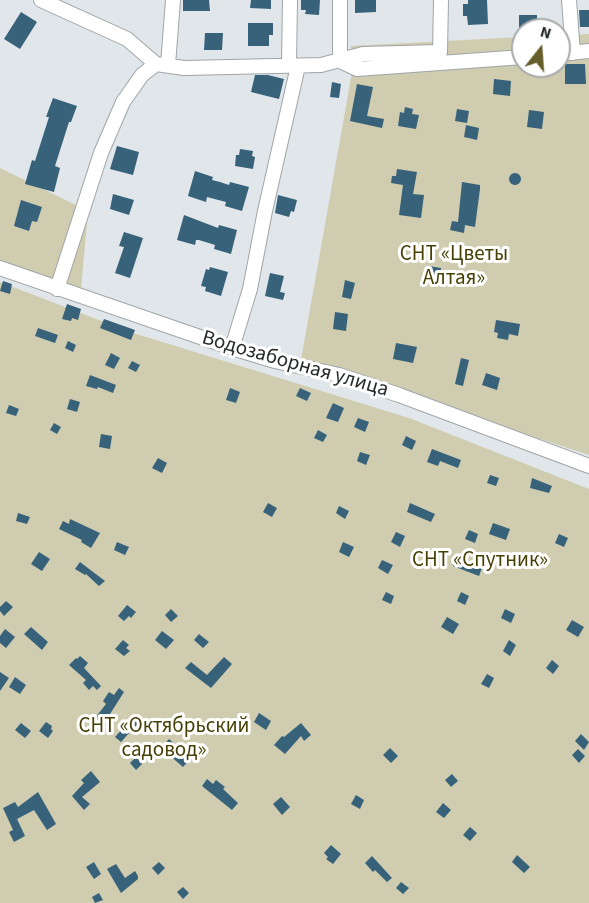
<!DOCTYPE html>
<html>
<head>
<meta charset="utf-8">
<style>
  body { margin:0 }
  #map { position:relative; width:589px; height:903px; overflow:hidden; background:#e0e6e9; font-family:"Source Sans 3",sans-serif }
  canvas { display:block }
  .north { position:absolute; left:511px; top:18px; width:60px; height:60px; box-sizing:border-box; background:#fff; border:2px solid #a9aaab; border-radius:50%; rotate:17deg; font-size:16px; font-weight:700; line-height:24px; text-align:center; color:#282b2c }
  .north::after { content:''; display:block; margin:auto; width:21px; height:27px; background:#655e2a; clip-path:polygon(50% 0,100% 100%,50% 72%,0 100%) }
</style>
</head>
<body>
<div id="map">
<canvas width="589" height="903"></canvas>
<div class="north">N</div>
</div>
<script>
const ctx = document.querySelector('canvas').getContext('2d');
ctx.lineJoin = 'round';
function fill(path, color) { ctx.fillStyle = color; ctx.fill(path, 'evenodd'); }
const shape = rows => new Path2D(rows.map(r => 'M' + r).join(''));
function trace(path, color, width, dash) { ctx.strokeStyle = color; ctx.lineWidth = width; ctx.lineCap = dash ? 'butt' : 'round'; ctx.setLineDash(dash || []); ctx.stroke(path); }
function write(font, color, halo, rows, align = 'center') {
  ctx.font = font + ' "Source Sans 3",sans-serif'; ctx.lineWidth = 6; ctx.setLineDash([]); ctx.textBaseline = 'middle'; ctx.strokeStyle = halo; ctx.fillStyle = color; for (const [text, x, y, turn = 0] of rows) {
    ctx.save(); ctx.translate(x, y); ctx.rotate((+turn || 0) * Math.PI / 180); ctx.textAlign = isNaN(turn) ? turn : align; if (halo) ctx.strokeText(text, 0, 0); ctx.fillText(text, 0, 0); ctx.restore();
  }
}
fill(shape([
  [589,34,589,455,301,360,352,72,351,46,523,37,523,66,559,66,559,36],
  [0,168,88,211,81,289,0,260],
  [0,282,130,332,409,418,589,489,589,903,0,903]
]), '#cfccaf');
fill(shape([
  [183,0,209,0,210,11,183,11],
  [251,0,271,0,271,9,250,8],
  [301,0,320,0,319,15,305,14,306,10,301,10],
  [355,0,376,0,376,12,355,13],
  [468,0,487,0,488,24,468,25,467,16,463,16,463,4,468,4],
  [579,10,589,10,589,27,580,27],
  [21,12,37,22,20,49,4,39],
  [519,15,537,15,537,28,519,28],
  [248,23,273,23,273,35,269,35,269,46,248,46],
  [205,33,223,33,222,50,204,50],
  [565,64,585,64,586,84,565,84],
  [255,75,268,75,284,79,279,99,251,92],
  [494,79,511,81,510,96,493,94],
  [332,82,341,84,339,98,330,97],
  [357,84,373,87,367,116,384,119,382,128,350,121],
  [53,98,77,106,71,122,69,122,55,166,60,168,54,192,25,184,32,160,35,161,49,117,46,117],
  [405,107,413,109,412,114,419,115,416,129,398,126,400,112,404,113],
  [457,109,469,111,467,123,455,121],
  [529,110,544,112,542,129,527,127],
  [466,125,479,128,477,140,464,137],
  [117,146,139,152,133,175,110,169],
  [240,149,253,151,252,156,255,157,253,169,235,166,236,155,239,155],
  [397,169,417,172,413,194,424,195,421,218,399,215,403,185,391,183,392,176,396,176],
  [195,171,213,177,212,180,220,182,229,185,230,182,249,187,242,211,225,206,226,202,207,197,206,202,188,196],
  '509 179a6 6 0 1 1 12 0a6 6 0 1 1-12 0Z',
  [462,182,480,185,480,189,475,227,465,225,464,233,450,230,452,221,458,222],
  [113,194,134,200,129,215,110,209],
  [278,195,297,200,294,212,291,211,289,217,275,213],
  [21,200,42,207,37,222,32,221,29,231,14,226],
  [184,215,218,228,219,225,237,230,231,254,214,249,215,245,199,240,196,240,195,245,177,240],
  [124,232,143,238,130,278,115,273,124,247,119,246],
  [429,266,441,268,440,276,428,274],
  [210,267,228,272,221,296,205,291,206,287,201,286,206,269,209,270],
  [270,273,284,276,280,292,285,293,283,300,265,296],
  [345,280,355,283,351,299,342,297],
  [3,281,12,284,10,294,0,291],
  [67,304,81,309,78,320,72,318,71,321,62,319],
  [335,312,348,314,346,331,333,329],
  [104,319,135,330,131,340,100,328],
  [496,320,520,324,518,336,509,334,508,340,497,338,498,333,494,332],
  [38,328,58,335,55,343,35,336],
  [68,341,76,345,73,352,65,348],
  [396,343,417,347,413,363,393,359],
  [111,353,120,358,114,369,105,365],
  [461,358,469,360,463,386,455,384],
  [132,361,140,365,136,372,128,368],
  [486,373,500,378,497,390,482,385],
  [90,375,116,385,113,393,98,387,97,389,86,386],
  [230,388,240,392,236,403,226,400],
  [300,388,311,393,307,401,296,396],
  [70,399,80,402,77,412,67,409],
  [333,403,344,408,338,422,326,418],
  [9,405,19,409,16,416,6,413],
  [358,418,369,422,365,432,354,427],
  [54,423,61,427,57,434,50,430],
  [318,430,327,435,323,442,314,438],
  [101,434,112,436,110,449,99,447],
  [406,436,416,441,412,450,402,445],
  [432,449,461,460,458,468,440,461,438,466,427,462],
  [360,452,370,455,366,465,357,461],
  [158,458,167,463,162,473,152,468],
  [490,475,499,478,496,486,487,483],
  [532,478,552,486,549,493,530,488],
  [268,503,277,508,272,517,263,512],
  [410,503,435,514,431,522,407,512],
  [339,506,349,511,345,519,336,513],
  [18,513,30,517,27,524,16,521],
  [70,519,100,533,91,548,81,542,82,540,59,529,63,521,69,524],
  [493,523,510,529,506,540,489,534],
  [469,530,478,534,475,543,465,539],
  [396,532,405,536,400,547,391,542],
  [559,534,568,538,564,547,555,543],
  [117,542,129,547,125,555,114,550],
  [343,542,354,547,349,557,339,552],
  [39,552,50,559,42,571,31,564],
  [528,553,538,557,535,564,526,561],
  [457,558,482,568,479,576,453,566],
  [382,560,393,565,388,574,378,568],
  [80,562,105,581,99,586,86,574,85,575,75,569],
  [386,592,394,596,391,604,382,600],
  [461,592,469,596,465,605,457,601],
  [6,601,13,607,4,616,0,611,0,607],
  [127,605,136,612,131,618,129,616,124,621,118,616],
  [171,609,178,616,171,622,165,615],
  [505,609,515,614,511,623,501,618],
  [447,617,459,624,453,634,441,627],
  [572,620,584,627,578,637,566,630],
  [31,627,48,642,42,650,24,634],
  [5,629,15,637,6,648,0,643,0,636],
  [162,631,174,640,166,649,155,640],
  [199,634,209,642,203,648,194,640],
  [123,640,129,645,126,648,130,651,124,656,115,649],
  [509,640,516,645,510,656,503,651],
  [80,656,88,663,84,668,101,686,97,690,93,686,89,690,83,683,86,680,69,665,76,658,77,659],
  [224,657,232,664,211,688,185,668,191,662,207,675],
  [552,660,559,666,553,674,546,668],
  [0,672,9,678,0,691],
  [487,674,494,678,489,688,481,684],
  [15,677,26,685,20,694,9,687],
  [119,688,124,692,103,725,95,718,106,704,103,701,109,692,114,695],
  [259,713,271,721,266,730,254,722],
  [135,715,140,721,121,742,115,737],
  [46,722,52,726,51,729,53,731,48,738,39,731],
  [21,723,31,731,25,738,15,730],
  [301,723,311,735,304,741,301,736,285,754,274,745,282,736,284,737],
  [581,734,589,742,584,750,575,741],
  [169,739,191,758,183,767,161,748],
  [390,748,398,756,391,763,383,755],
  [578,749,585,756,579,763,572,755],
  [136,757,142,764,136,770,130,763],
  [91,771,100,782,82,797,90,804,84,810,72,796,84,783,81,780],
  [452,774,458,781,451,787,445,780],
  [207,779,213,784,216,780,225,787,223,789,238,803,232,810,202,786],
  [38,792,56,824,47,830,34,810,17,819,25,836,14,842,9,832,13,830,3,808,15,802,18,807],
  [356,795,364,800,360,809,351,804],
  [281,797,290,807,282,815,273,804],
  [443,803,451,810,444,818,436,812],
  [470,827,477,833,470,841,463,835],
  [331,845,341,854,333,864,326,859,328,857,324,853],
  [517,855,530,867,524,873,512,862],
  [372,856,392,878,387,882,375,870,373,872,365,863],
  [94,862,101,874,94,879,86,867],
  [159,862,165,868,158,875,152,868],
  [116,864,125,878,135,871,138,876,138,879,121,893,107,869],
  [401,882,409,888,403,894,396,888],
  [183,887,189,893,183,899,177,892],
  [99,893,103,900,95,903,92,897]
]), '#37627a');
const minor = shape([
  [41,0,127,39,156,64,184,68,321,65,363,54,440,52,441,0],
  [569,0,573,53],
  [559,54,589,51],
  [340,61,357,69,523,57],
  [340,61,340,0],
  [168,65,173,0],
  [289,65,290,0],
  [0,268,232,348,275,361,339,375,399,395,589,466],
  [57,289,101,153,123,102,142,75,156,64],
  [232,348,250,289,265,211,298,66]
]);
trace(minor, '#9fa5a8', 16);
trace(minor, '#fff', 14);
write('21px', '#474005', '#fff', [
  ["СНТ «Цветы",454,255],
  ["Алтая»",454,279],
  ["СНТ «Спутник»",480,561],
  ["СНТ «Октябрьский",164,727],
  ["садовод»",164,751]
]);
write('21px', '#282b2c', '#fff', [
  ["Водозаборная улица",295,365,16]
]);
</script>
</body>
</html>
